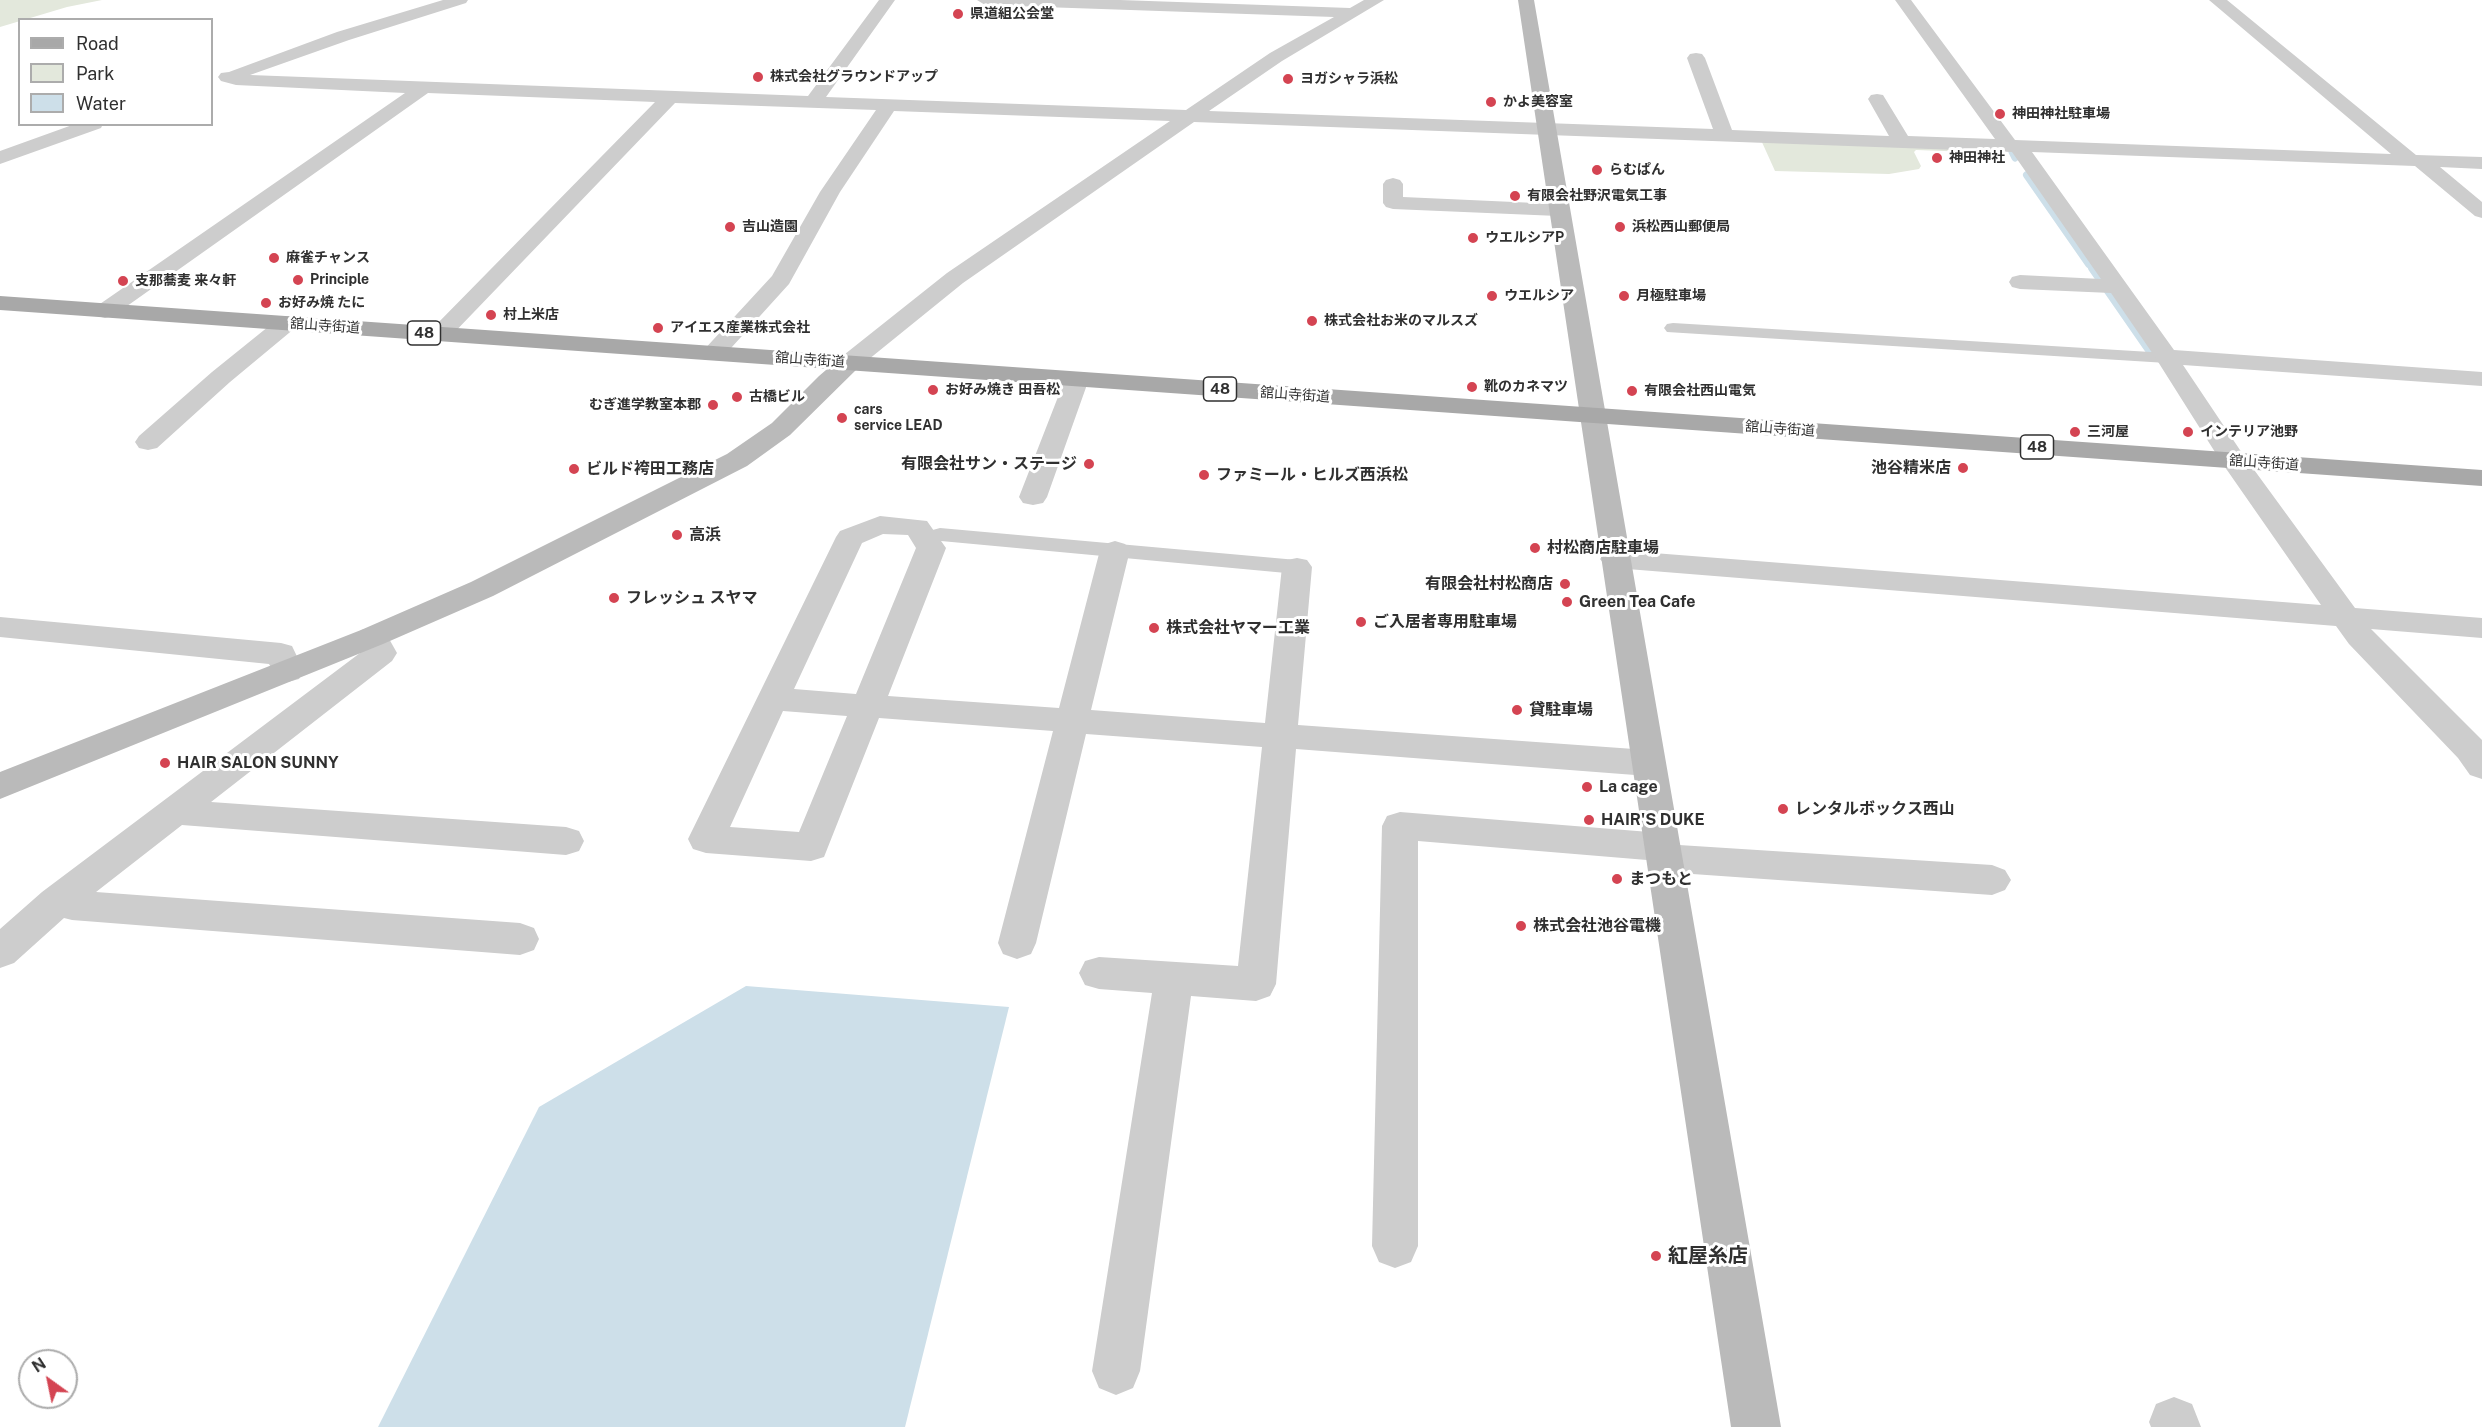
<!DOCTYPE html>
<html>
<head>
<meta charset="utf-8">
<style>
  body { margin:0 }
  #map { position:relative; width:2482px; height:1427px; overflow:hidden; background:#fff; font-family:"Public Sans",sans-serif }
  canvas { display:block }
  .legend { position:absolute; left:18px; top:18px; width:195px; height:108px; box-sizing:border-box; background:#fff; border:2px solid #acacac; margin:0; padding:8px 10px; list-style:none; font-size:18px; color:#303030 }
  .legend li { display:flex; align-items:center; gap:12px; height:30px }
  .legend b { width:30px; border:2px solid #acacac }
  .north { position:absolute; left:18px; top:1349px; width:60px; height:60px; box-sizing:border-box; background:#fff; border:2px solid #acacac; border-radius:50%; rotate:327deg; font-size:16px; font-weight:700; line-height:24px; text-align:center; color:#303030 }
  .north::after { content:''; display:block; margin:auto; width:21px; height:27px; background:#d44452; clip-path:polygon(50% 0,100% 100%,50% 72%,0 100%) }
</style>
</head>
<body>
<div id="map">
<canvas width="2482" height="1427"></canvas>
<ul class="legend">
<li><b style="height:8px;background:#a8a8a8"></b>Road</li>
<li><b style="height:16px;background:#e3e8dc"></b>Park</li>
<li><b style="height:16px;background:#cddfe9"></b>Water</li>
</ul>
<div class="north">N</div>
</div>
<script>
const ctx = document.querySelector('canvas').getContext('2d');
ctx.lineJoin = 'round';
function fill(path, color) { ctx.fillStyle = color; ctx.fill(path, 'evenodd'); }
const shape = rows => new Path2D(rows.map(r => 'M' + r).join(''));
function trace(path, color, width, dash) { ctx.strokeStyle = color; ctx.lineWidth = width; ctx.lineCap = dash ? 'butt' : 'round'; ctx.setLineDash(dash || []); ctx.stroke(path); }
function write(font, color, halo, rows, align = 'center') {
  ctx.font = font + ' "Public Sans","Noto Sans JP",sans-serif'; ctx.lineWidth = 6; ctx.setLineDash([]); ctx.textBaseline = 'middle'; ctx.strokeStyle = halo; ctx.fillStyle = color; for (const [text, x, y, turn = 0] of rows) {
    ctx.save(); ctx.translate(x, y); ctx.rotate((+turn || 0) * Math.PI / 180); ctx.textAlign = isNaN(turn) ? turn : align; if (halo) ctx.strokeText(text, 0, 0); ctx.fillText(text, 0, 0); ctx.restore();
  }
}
fill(shape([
  [0,0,102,0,67,7,0,27],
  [1761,140,1976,150,1971,152,1916,150,1914,152,1921,166,1919,169,1889,174,1775,171]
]), '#e3e8dc');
fill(shape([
  [746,986,1009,1007,905,1427,378,1427,539,1107]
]), '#cddfe9');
trace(shape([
  [2012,152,2015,158]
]), '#cddfe9', 7);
trace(shape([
  [2027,175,2089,264],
  [2092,268,2101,281],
  [2108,291,2151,353]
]), '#cddfe9', 8);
fill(shape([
  [1673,323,2167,353,2173,354,2176,358,2173,362,2167,363,1667,332,1664,328,1667,324,1673,323],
  [940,528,1297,560,1305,562,1308,567,1305,572,1297,574,941,541,925,545,918,544,915,539,918,534,940,528]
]), '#cdcdcd');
fill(shape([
  [443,0,468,0,466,3,349,40,250,75,808,96,879,0,895,0,826,97,1186,110,1270,53,1334,17,985,5,977,0,1120,0,1350,8,1364,0,1384,0,1282,61,1209,111,1713,129,1687,58,1690,54,1696,53,1702,54,1705,58,1732,130,1889,136,1868,99,1871,95,1877,94,1883,95,1908,136,1995,139,1895,0,1911,0,2015,140,2391,154,2209,0,2227,0,2416,155,2482,157,2482,169,2440,167,2482,202,2482,218,2475,216,2415,166,2032,152,2174,350,2482,372,2482,386,2183,365,2244,456,2355,608,2482,618,2482,638,2371,629,2482,740,2482,779,2470,775,2458,758,2349,644,2336,626,1615,568,1605,565,1600,559,1605,553,1615,550,2321,605,2220,460,2155,357,2111,293,2020,289,2012,287,2009,282,2012,277,2020,275,2101,279,2012,152,1194,122,963,283,858,368,849,370,840,368,837,363,840,358,947,273,1170,121,894,111,840,192,789,284,722,358,713,360,704,358,701,353,772,276,820,192,876,110,675,103,448,339,440,341,432,339,428,334,432,329,655,102,428,93,113,316,105,318,97,316,93,311,97,306,405,93,236,85,221,81,218,77,221,73,229,72,337,32,443,0],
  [75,124,103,124,101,128,0,164,0,151,75,124],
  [1393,178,1400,180,1403,184,1403,197,1558,204,1565,206,1568,210,1565,214,1558,216,1393,209,1386,207,1383,203,1383,184,1386,180,1393,178],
  [287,316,295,318,299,323,295,328,230,382,157,448,148,450,139,448,135,442,139,436,212,372,279,318,287,316],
  [1077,372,1086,374,1089,379,1047,497,1043,503,1033,505,1023,503,1019,497,1065,379,1068,374,1077,372],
  [880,516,927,521,946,548,888,696,1059,708,1100,550,1105,544,1115,541,1125,544,1130,550,1091,710,1265,723,1282,567,1287,560,1297,558,1307,560,1312,567,1298,725,1648,750,1660,754,1665,763,1660,772,1648,776,1296,749,1276,984,1270,996,1256,1001,1191,996,1140,1371,1133,1388,1116,1395,1099,1388,1092,1371,1152,993,1099,989,1085,985,1079,973,1085,961,1099,957,1238,966,1262,747,1086,734,1036,943,1031,954,1017,959,1003,954,998,943,1053,731,879,718,824,857,811,861,706,853,693,849,688,839,836,537,840,531,880,516],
  [883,534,908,535,916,548,856,694,794,689,862,543,883,534],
  [783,711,847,716,799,832,730,827,783,711],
  [0,617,281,643,292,646,304,671,299,679,288,682,277,679,269,664,0,637,0,617],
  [372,627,383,630,388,637,397,653,392,661,211,802,566,827,579,831,584,841,579,851,566,855,182,825,96,892,520,923,534,928,539,939,534,950,520,955,72,920,64,918,14,963,0,968,0,929,42,892,364,650,356,637,361,630,372,627],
  [1400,812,1662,833,1675,837,1679,845,1992,865,2005,870,2011,880,2005,890,1992,895,1664,872,1651,868,1647,860,1418,841,1418,1246,1411,1262,1395,1268,1379,1262,1372,1246,1382,826,1387,816,1400,812],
  [2174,1397,2192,1404,2201,1427,2151,1427,2149,1422,2156,1404,2174,1397]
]), '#cdcdcd');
fill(shape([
  [1518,0,1534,0,1781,1427,1731,1427,1518,0],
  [849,356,858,358,861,363,858,368,790,435,747,466,493,596,383,644,0,799,0,772,361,630,471,582,727,454,772,423,819,376,840,358,849,356]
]), '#bababa');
fill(shape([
  [0,296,2482,470,2482,486,0,310,0,296]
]), '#a8a8a8');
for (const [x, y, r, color] of [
  [958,14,6,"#d44452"],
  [758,77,6,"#d44452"],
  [1288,79,6,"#d44452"],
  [1491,102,6,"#d44452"],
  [2000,114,6,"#d44452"],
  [1937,158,6,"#d44452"],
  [1597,170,6,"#d44452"],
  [1515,196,6,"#d44452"],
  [730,227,6,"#d44452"],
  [1620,227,6,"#d44452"],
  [1473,238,6,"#d44452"],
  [274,258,6,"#d44452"],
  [298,280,6,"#d44452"],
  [123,281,6,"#d44452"],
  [1492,296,6,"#d44452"],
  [1624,296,6,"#d44452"],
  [266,303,6,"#d44452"],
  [491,315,6,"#d44452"],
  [1312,321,6,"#d44452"],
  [658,328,6,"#d44452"],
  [1472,387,6,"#d44452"],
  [933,390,6,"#d44452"],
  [1632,391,6,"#d44452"],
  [737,397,6,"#d44452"],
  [713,405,6,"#d44452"],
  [842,418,6,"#d44452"],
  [2075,432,6,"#d44452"],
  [2188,432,6,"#d44452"],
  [1089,464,6,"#d44452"],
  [1963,468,6,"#d44452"],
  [574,469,6,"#d44452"],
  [1204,475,6,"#d44452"],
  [677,535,6,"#d44452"],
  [1535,548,6,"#d44452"],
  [1565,584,6,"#d44452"],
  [614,598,6,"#d44452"],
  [1567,602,6,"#d44452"],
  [1361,622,6,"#d44452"],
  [1154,628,6,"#d44452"],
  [1517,710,6,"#d44452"],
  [165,763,6,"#d44452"],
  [1587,787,6,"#d44452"],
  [1783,809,6,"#d44452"],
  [1589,820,6,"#d44452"],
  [1617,879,6,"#d44452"],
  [1521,926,6,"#d44452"],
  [1656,1256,6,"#d44452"]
]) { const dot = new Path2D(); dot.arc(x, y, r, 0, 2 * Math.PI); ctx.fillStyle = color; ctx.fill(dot); trace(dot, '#fff', 2); }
write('bold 14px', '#303030', '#fff', [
  ["県道組公会堂",970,14],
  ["株式会社グラウンドアップ",770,77],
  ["ヨガシャラ浜松",1300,79],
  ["かよ美容室",1503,102],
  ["神田神社駐車場",2012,114],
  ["神田神社",1949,158],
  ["らむぱん",1609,170],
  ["有限会社野沢電気工事",1527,196],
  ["吉山造園",742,227],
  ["浜松西山郵便局",1632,227],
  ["ウエルシアP",1485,238],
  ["麻雀チャンス",286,258],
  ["Principle",310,280],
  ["支那蕎麦 来々軒",135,281],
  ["ウエルシア",1504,296],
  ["月極駐車場",1636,296],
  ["お好み焼 たに",278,303],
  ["村上米店",503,315],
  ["株式会社お米のマルスズ",1324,321],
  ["アイエス産業株式会社",670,328],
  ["靴のカネマツ",1484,387],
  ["お好み焼き 田吾松",945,390],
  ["有限会社西山電気",1644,391],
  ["古橋ビル",749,397],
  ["むぎ進学教室本郡",701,405,"right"],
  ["cars",854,410],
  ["service LEAD",854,426],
  ["三河屋",2087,432],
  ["インテリア池野",2200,432]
], 'left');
write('14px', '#303030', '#fff', [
  ["舘山寺街道",325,326,4],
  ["舘山寺街道",810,360,4],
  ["舘山寺街道",1295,395,4],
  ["舘山寺街道",1780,429,4],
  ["舘山寺街道",2264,463,4]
]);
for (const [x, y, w] of [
  [424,333,33],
  [1220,389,33],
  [2037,447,33]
]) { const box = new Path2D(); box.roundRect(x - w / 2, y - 12, w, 24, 4.5); ctx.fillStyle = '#fff'; ctx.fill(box); trace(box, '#303030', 1.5); }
write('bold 15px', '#303030', null, [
  ["48",424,333],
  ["48",1220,389],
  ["48",2037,447]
]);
write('bold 16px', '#303030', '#fff', [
  ["有限会社サン・ステージ",1077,464,"right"],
  ["池谷精米店",1951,468,"right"],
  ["ビルド袴田工務店",586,469],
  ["ファミール・ヒルズ西浜松",1216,475],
  ["高浜",689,535],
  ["村松商店駐車場",1547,548],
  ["有限会社村松商店",1553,584,"right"],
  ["フレッシュ スヤマ",626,598],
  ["Green Tea Cafe",1579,602],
  ["ご入居者専用駐車場",1373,622],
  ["株式会社ヤマー工業",1166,628],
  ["貸駐車場",1529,710],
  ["HAIR SALON SUNNY",177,763],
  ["La cage",1599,787],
  ["レンタルボックス西山",1795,809],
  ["HAIR'S DUKE",1601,820],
  ["まつもと",1629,879],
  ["株式会社池谷電機",1533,926]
], 'left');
write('bold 20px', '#303030', '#fff', [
  ["紅屋糸店",1668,1256]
], 'left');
</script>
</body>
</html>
